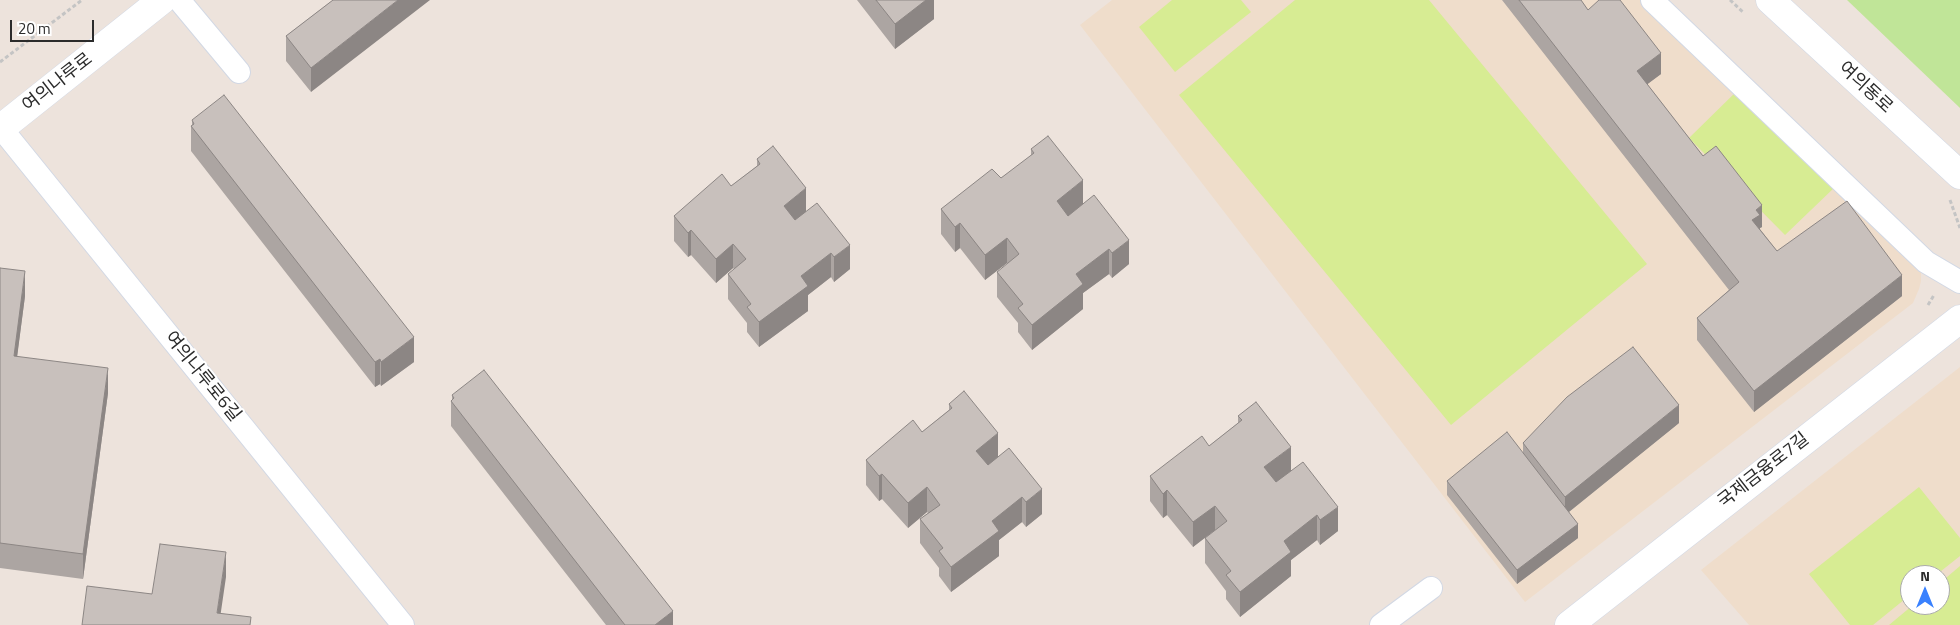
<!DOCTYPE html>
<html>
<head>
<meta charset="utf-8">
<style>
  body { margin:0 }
  #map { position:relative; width:1960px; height:625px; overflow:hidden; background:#ede3dc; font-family:"Titillium Web",sans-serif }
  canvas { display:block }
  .north { position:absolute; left:1900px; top:565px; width:50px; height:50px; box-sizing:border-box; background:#fff; border:1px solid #aaa; border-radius:50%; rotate:0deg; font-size:14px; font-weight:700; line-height:20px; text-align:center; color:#2b2b2b }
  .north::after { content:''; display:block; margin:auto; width:18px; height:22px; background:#3981fe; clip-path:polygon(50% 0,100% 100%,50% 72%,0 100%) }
  .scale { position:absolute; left:10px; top:20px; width:84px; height:22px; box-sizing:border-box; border:2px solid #2b2b2b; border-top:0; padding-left:6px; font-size:15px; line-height:18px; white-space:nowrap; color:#2b2b2b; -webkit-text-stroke:4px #fff; paint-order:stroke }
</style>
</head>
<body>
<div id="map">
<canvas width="1960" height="625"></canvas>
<div class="north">N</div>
<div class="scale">20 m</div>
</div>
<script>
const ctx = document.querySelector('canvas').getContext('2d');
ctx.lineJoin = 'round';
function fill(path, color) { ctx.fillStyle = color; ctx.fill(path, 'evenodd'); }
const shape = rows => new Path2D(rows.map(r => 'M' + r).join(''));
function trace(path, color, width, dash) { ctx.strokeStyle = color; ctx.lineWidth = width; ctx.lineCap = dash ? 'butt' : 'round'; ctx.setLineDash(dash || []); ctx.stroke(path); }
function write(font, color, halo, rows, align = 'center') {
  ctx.font = font + ' "Titillium Web","Noto Sans KR",sans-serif'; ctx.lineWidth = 4; ctx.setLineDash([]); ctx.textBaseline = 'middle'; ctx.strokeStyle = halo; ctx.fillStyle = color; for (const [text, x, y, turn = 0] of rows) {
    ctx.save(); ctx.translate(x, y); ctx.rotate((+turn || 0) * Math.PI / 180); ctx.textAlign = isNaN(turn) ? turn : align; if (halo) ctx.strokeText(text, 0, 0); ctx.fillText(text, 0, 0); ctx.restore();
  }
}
fill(shape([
  [1112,0,1656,0,1921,267,1921,281,1919,289,1913,303,1525,602,1080,25],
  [1960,367,1960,625,1749,625,1701,570],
  [1910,575,1940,575,1940,605,1910,605]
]), '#efddcb');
fill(shape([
  [1847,0,1960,0,1960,108]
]), '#c0e598');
fill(shape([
  [1172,0,1241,0,1251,12,1175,72,1139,27],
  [1295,0,1429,0,1647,264,1451,425,1179,95],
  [1740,88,1836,186,1785,235,1689,138],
  [1919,487,1960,538,1960,556,1936,575,1910,575,1910,595,1873,625,1850,625,1809,574],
  [1960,566,1960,625,1889,625,1913,605,1940,605,1940,583]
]), '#d7ec93');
const street = shape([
  [179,0,239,72],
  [1652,0,1926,262,1960,282],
  [1,128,403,625],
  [1381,625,1431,588]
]);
const secondary = shape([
  [1770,0,1960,175],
  [0,129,162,0],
  [1569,625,1960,319]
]);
trace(street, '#d2d8e4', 24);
trace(secondary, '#d2d8e4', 29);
trace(shape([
  [1730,0,1744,13],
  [0,62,82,0],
  [1950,200,1960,228],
  [1928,305,1934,295]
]), '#c4c4c4', 3, [4, 2.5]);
trace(street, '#fff', 22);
trace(secondary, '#fff', 28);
fill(shape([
  [333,0,311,92,286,61,286,36],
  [857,0,934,0,934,19,895,49],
  [1502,0,1581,0,1588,10,1661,74,1647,84,1703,156,1762,227,1760,228,1760,229,1777,251,1902,296,1754,412,1697,340,1697,318,1729,290],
  [192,120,414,362,381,386,380,384,375,387,191,151,191,126,192,126],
  [1031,149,1083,204,1129,264,1112,278,1109,274,1083,293,1083,309,1032,350,1018,332,1018,323,997,297,997,272,1008,264,1007,263,985,280,960,248,955,252,941,234,941,209,1001,178,1031,156],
  [757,159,806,212,850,269,834,282,831,277,808,295,808,311,759,347,747,332,747,323,728,299,728,274,734,269,733,268,716,283,691,255,688,257,674,241,674,216,731,186,757,166],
  [0,268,25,296,17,356,108,393,83,579,0,568],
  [452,395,673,625,606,625,451,426,451,401,452,400],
  [949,404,998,456,1042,514,1026,527,1022,522,999,540,999,556,951,592,939,576,939,568,920,543,920,519,928,513,927,512,908,528,882,499,879,501,866,485,866,460,922,432,949,410],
  [1238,416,1291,471,1338,531,1320,545,1317,540,1291,560,1291,576,1240,617,1226,599,1226,591,1205,563,1205,538,1215,530,1193,547,1167,515,1163,518,1150,501,1150,476,1209,446,1238,423],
  [1679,423,1569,512,1578,538,1517,584,1447,495,1447,481,1523,453,1523,443]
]), '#aca5a2');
fill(shape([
  [398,0,430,0,311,92,311,68],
  [926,0,934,0,934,19,895,49,895,24],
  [1661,53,1661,74,1637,92,1637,71],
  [1083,180,1083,205,1057,226,1057,201],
  [806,188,806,213,784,230,784,206],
  [1762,205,1762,227,1760,228,1760,236,1752,220,1756,210],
  [960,223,960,248,955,252,955,227],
  [691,230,691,255,688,257,688,233],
  [1007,238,1007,263,985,280,985,255],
  [1129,240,1129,264,1112,278,1112,253],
  [733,244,733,268,716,283,716,259],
  [850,245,850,269,834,282,834,257],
  [1109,249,1109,274,1083,293,1083,309,1032,350,1032,325,1076,274],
  [831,253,831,277,808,295,808,311,759,347,759,322,801,276],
  [25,271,25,296,14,381,14,356],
  [1902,275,1902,296,1754,412,1754,391],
  [414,337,414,362,381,386,381,362],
  [380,359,380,384,375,387,375,362],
  [108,368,108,393,83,579,83,554],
  [1679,405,1679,423,1565,515,1565,497],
  [998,433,998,458,976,475,976,451],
  [1291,447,1291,472,1264,492,1264,467],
  [882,474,882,499,879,501,879,476],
  [927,487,927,512,908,528,908,503],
  [1042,489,1042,514,1026,527,1026,502],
  [1167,490,1167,515,1163,518,1163,494],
  [1022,497,1022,522,999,540,999,556,951,592,951,567,992,521],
  [1215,506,1215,530,1193,547,1193,522],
  [1338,507,1338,531,1320,545,1320,520],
  [1317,515,1317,540,1291,560,1291,576,1240,617,1240,592,1284,541],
  [1578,524,1578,538,1517,584,1517,570],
  [226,552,226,577,219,625,217,613],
  [673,611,673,625,655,625]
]), '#8c8684');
const building = shape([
  [333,0,398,0,311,68,286,36,333,0],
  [876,0,926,0,895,24,876,0],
  [1519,0,1581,0,1588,10,1599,0,1620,0,1661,53,1637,71,1703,156,1716,146,1762,205,1756,210,1760,215,1752,220,1777,251,1847,201,1902,275,1754,391,1697,318,1739,282,1519,0],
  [224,95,414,337,381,362,380,359,375,362,191,126,194,124,192,120,224,95],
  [1048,136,1083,180,1057,201,1068,216,1094,195,1129,240,1112,253,1109,249,1076,274,1083,284,1032,325,1018,308,1023,304,997,272,1019,254,1007,238,985,255,960,223,955,227,941,209,992,169,1001,178,1034,153,1031,149,1048,136],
  [773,146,806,188,784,206,795,220,817,203,850,245,834,257,831,253,801,276,808,286,759,322,747,307,751,304,728,274,746,259,733,244,716,259,691,230,688,233,674,216,722,174,731,186,760,164,757,159,773,146],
  [0,268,25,271,14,356,108,368,83,554,0,543,0,268],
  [1633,347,1679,405,1565,497,1523,443,1567,397,1633,347],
  [484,370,673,611,655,625,625,625,451,401,454,398,452,395,484,370],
  [964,391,998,433,976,451,988,465,1009,448,1042,489,1026,502,1022,497,992,521,999,531,951,567,939,551,943,548,920,519,940,505,927,487,908,503,882,474,879,476,866,460,913,420,922,432,952,408,949,404,964,391],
  [1256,402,1291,447,1264,467,1276,482,1303,462,1338,507,1320,520,1317,515,1284,541,1291,552,1240,592,1226,575,1231,571,1205,538,1227,521,1215,506,1193,522,1167,490,1163,494,1150,476,1202,436,1209,446,1242,420,1238,416,1256,402],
  [1507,432,1578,524,1517,570,1447,481,1507,432],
  [160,544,226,552,217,613,251,617,250,625,82,625,87,586,152,594,160,544]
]);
fill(building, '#c8c0bc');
trace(building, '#8c8684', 1);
write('18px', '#2b2b2b', '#fff', [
  ["여의나루로",58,83,-38],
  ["여의동로",1865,88,43],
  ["여의나루로6길",202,377,51],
  ["국제금융로7길",1764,471,-38]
]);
</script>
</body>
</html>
